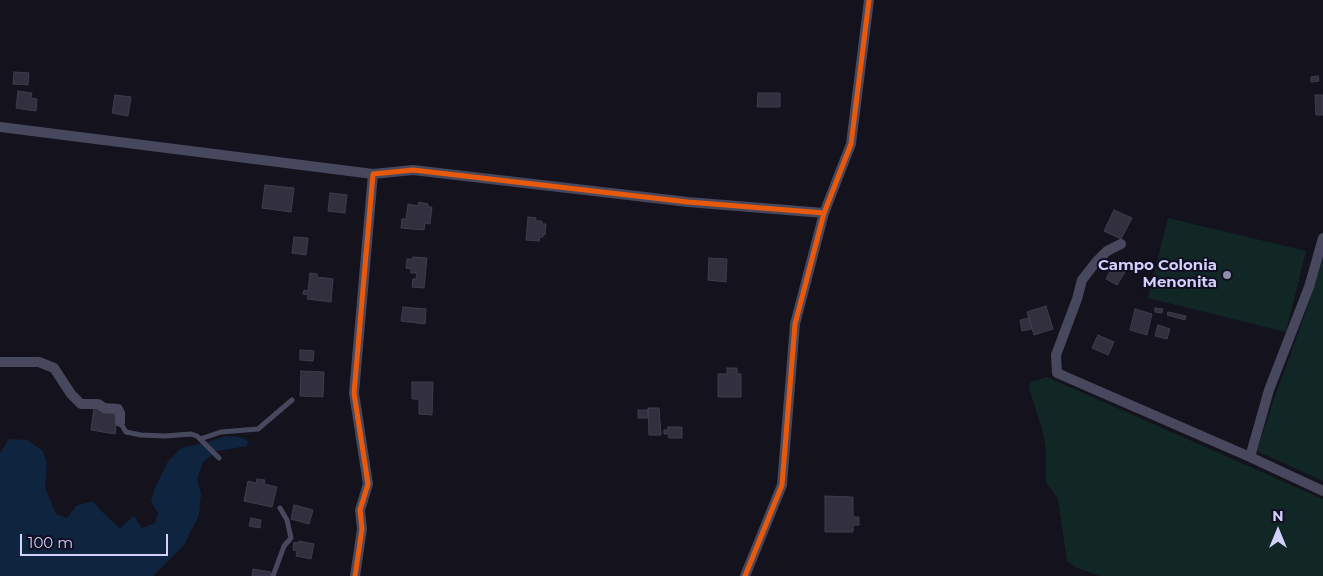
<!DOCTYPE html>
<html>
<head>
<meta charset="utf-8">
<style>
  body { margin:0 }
  #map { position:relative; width:1323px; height:576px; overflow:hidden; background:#14121c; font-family:Montserrat,sans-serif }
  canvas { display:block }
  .north { position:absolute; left:1253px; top:506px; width:50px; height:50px; -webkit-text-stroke:4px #100e20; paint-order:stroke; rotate:0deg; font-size:14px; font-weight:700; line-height:20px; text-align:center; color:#d2d0fd }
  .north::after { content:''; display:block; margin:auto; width:18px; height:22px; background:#d2d0fd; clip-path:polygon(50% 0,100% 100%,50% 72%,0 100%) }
  .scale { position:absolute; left:20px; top:534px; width:148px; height:22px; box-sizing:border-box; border:2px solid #d2d0fd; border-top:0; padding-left:6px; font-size:15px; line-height:18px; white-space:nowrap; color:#d2d0fd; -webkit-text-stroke:4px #100e20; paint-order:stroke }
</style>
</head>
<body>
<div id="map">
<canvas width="1323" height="576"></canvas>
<div class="north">N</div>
<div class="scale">100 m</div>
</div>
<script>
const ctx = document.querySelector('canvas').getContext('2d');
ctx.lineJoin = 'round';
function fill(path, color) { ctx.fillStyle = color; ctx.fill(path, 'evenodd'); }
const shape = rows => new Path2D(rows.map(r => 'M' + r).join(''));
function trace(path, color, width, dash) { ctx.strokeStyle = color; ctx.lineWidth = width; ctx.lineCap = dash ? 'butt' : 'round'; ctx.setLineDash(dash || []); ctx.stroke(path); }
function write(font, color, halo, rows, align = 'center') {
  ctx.font = font + ' Montserrat,sans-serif'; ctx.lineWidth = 4; ctx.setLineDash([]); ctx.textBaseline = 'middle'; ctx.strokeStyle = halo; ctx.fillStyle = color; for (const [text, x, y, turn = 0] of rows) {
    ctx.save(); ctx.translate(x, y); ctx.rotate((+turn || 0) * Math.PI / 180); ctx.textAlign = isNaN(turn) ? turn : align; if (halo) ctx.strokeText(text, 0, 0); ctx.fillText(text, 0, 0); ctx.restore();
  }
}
fill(shape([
  [1168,218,1306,251,1286,332,1148,298],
  [1323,258,1323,481,1257,451,1275,396,1307,309],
  [1047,377,1323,499,1323,576,1100,576,1075,567,1067,561,1058,499,1046,482,1046,451,1043,432,1029,388,1031,382]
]), '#112726');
fill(shape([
  [226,436,239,437,248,441,247,446,217,451,203,462,197,479,201,493,199,515,184,545,153,576,0,576,0,453,9,439,27,440,43,451,47,464,45,488,56,514,67,518,76,506,92,501,107,517,120,528,134,516,142,528,155,523,158,513,151,501,154,490,168,461,181,448,208,442]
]), '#0f243f');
const building = shape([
  [14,72,29,73,28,85,13,84,14,72],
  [1318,76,1319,81,1311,82,1311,77,1318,76],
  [18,91,32,93,31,98,37,99,36,111,16,108,18,91],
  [758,93,780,93,780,107,757,107,758,93],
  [115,95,131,97,128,116,112,113,115,95],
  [1315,95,1323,95,1323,115,1316,115,1315,95],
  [265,185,294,188,291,212,262,208,265,185],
  [330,193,347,195,345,213,328,211,330,193],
  [419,202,428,204,428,207,432,207,430,224,425,223,424,230,401,228,402,219,406,219,408,204,418,206,419,202],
  [1114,210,1132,218,1121,239,1104,231,1114,210],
  [528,217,536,218,536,221,542,221,542,224,546,224,545,235,543,234,543,237,540,237,539,241,526,240,528,217],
  [294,237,308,238,306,255,292,253,294,237],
  [413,257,427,258,424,288,412,287,413,279,416,279,417,273,411,273,411,269,406,268,407,259,413,259,413,257],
  [709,258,727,259,726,282,708,280,709,258],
  [1113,265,1125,272,1117,285,1106,279,1113,265],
  [310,273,317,274,317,277,333,279,331,302,307,299,308,295,303,294,304,290,308,291,310,273],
  [1046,306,1053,329,1034,335,1027,312,1046,306],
  [403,307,426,309,425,324,401,321,403,307],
  [1155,308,1163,309,1162,313,1155,312,1155,308],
  [1135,309,1152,314,1147,335,1130,330,1135,309],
  [1168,312,1186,316,1185,320,1167,315,1168,312],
  [1029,318,1032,329,1022,331,1020,320,1029,318],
  [1158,325,1170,329,1167,339,1155,336,1158,325],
  [1098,335,1114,342,1108,355,1092,348,1098,335],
  [300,350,314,351,313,361,300,360,300,350],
  [727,368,737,368,737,374,741,374,741,397,718,397,718,374,727,374,727,368],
  [301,371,324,372,323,397,300,396,301,371],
  [412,382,433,382,432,415,419,414,419,399,412,399,412,382],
  [94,408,118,411,115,434,91,430,94,408],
  [648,408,659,408,661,435,649,435,648,408],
  [638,410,648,410,648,418,638,418,638,410],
  [668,427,682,427,682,438,669,438,668,434,664,434,664,430,668,430,668,427],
  [257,479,265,480,264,484,277,487,272,507,244,501,248,481,256,483,257,479],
  [825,496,853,497,853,517,859,517,859,525,853,525,853,532,825,532,825,496],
  [294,505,313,510,309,524,291,519,294,505],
  [251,518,261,520,260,528,249,526,251,518],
  [299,541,314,544,311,559,296,556,297,551,293,550,294,542,298,543,299,541],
  [253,569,271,572,270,576,252,576,253,569]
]);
fill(building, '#32303e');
trace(building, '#3f3c4f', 1);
trace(shape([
  [120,422,126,432,141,435,165,436,191,434,197,436,219,458],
  [200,439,221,432,258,429,292,400],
  [273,576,284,546,291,538,287,520,280,508]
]), '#47485d', 5);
trace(shape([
  [0,127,373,174],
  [1121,244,1107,251,1096,262,1082,280,1077,299,1056,355,1057,373,1250,457,1323,491],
  [0,362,39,362,54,368,71,394,81,404,98,404,104,408,118,409,120,413,120,422],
  [1250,457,1269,390,1309,287,1323,238],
  [355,576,362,529,360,510,368,484,354,393,373,174,413,170,688,202,824,213],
  [745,576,782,485,795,324,824,213,851,144,869,0]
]), '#47485d', 10);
trace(shape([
  [355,576,362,529,360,510,368,484,354,393,373,174,413,170,688,202,824,213],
  [745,576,782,485,795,324,824,213,851,144,869,0]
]), '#e8590c', 5);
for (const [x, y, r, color] of [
  [1227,275,5,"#908eae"]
]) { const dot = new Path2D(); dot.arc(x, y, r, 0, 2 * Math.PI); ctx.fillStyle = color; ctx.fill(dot); trace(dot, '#100e20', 2); }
write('bold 15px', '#d2d0fd', '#100e20', [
  ["Campo Colonia",1217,266],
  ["Menonita",1217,283]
], 'right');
</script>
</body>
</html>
